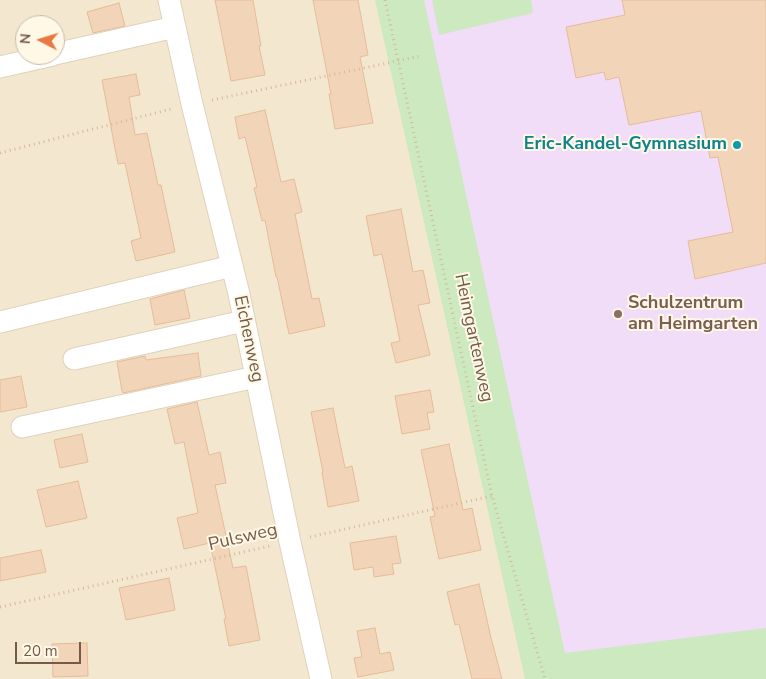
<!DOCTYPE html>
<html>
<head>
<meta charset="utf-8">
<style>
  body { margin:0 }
  #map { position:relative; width:766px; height:679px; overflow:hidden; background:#fcf4e0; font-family:"Nunito Sans",sans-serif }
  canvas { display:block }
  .north { position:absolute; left:15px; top:15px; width:50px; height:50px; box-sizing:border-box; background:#fff8e6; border:1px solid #c7b9a7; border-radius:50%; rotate:275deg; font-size:14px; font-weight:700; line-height:20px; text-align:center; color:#735b48 }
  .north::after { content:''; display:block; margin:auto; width:18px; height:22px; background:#e87944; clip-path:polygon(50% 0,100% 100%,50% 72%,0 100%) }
  .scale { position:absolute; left:15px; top:642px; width:66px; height:22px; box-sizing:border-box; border:2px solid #735b48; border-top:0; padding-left:6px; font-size:15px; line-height:18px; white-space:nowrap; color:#735b48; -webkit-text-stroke:4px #fff8e6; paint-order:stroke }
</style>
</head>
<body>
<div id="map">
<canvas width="766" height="679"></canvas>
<div class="north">N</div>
<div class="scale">20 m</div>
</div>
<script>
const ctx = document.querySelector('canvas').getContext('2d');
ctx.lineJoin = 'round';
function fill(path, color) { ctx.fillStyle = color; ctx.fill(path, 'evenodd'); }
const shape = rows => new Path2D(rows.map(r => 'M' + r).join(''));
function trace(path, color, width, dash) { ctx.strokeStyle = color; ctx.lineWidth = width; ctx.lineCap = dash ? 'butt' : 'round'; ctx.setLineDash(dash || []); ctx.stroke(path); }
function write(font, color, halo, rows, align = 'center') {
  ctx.font = font + ' "Nunito Sans",sans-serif'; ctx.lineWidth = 4; ctx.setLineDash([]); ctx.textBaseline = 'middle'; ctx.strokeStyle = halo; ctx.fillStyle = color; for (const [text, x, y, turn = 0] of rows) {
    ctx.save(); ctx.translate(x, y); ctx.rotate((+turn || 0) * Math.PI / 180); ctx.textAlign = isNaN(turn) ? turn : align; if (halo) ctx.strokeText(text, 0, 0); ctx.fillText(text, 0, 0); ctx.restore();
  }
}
fill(shape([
  [0,0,766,0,766,679,0,679],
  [25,25,55,25,55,55,25,55]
]), '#f4e7cf');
fill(shape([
  [410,0,766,0,766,650,575,673,542,625]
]), '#f1ddf8');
fill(shape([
  [375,0,424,0,565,653,766,628,766,679,525,679],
  [432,0,531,0,533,13,439,35]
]), '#cce9bf');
const building = shape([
  [215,0,253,0,261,46,259,46,265,75,231,81,215,0],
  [313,0,358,0,368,55,360,57,373,123,335,129,329,94,331,94,313,0],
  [622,0,766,0,766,263,695,279,688,241,733,232,718,157,710,158,701,111,629,125,619,77,606,80,604,72,576,78,566,27,625,15,622,0],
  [119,3,125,26,93,33,87,12,119,3],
  [136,74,140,95,129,97,135,135,147,133,158,185,161,185,175,252,136,261,131,241,141,238,125,163,118,164,102,80,136,74],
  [265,110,281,182,294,179,302,212,295,214,312,299,319,298,325,326,289,334,277,277,276,277,265,220,262,221,254,188,257,187,245,137,239,139,235,117,265,110],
  [401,209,413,272,423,270,430,303,418,305,430,355,396,363,391,343,400,341,382,254,374,256,366,216,401,209],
  [184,290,190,318,155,325,150,299,184,290],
  [198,353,201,376,123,393,122,391,117,362,145,356,146,360,198,353],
  [21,376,27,407,0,412,0,380,21,376],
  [430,390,434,412,427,413,430,429,402,434,395,396,430,390],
  [197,402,209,455,220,452,226,483,215,485,233,568,246,566,260,640,229,646,224,619,226,619,210,543,184,549,177,518,198,513,184,442,175,444,167,409,197,402],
  [333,408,345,468,352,466,359,501,328,507,322,472,323,472,311,412,333,408],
  [82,434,88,462,60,468,54,440,82,434],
  [449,444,463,510,472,508,481,550,439,559,430,517,435,516,421,450,449,444],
  [78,481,87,518,46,527,37,490,78,481],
  [396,536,401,563,392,564,394,574,374,577,373,567,354,570,350,543,396,536],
  [41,550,46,572,0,581,0,558,41,550],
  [169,578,175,610,126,620,119,588,169,578],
  [479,584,491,638,502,679,472,679,459,624,455,625,447,592,479,584],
  [375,628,380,654,390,652,394,670,358,677,354,658,362,657,357,631,375,628],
  [87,643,88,676,53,677,52,644,87,643]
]);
fill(building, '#f2d5b8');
trace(building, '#e4bd98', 1);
const minor = shape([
  [169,0,192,104,239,294,290,542,321,679],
  [55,54,175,27],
  [0,67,53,55],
  [0,322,232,266],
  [74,359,244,321],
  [22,427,256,377]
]);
trace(minor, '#e0d1bc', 23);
trace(shape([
  [385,0,492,496,545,679],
  [212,100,421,56],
  [0,153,171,109],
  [310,537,492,496],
  [0,607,270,546]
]), '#d6b89b', 3, [1, 4]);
trace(minor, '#fff', 21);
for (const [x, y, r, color] of [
  [737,145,5,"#0f9aa8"],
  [618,314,5,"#8d6e63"]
]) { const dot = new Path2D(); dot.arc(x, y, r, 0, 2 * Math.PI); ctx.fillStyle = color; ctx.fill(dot); trace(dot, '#fff8e6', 2); }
write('bold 18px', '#0d838f', '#fff8e6', [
  ["Eric-Kandel-Gymnasium",727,145]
], 'right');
write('bold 18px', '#785e54', '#fff8e6', [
  ["Schulzentrum",628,304],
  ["am Heimgarten",628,325]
], 'left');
write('18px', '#735b48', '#fff8e6', [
  ["Heimgartenweg",473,338,78],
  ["Eichenweg",248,339,78],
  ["Pulsweg",243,538,-13]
]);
</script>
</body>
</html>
